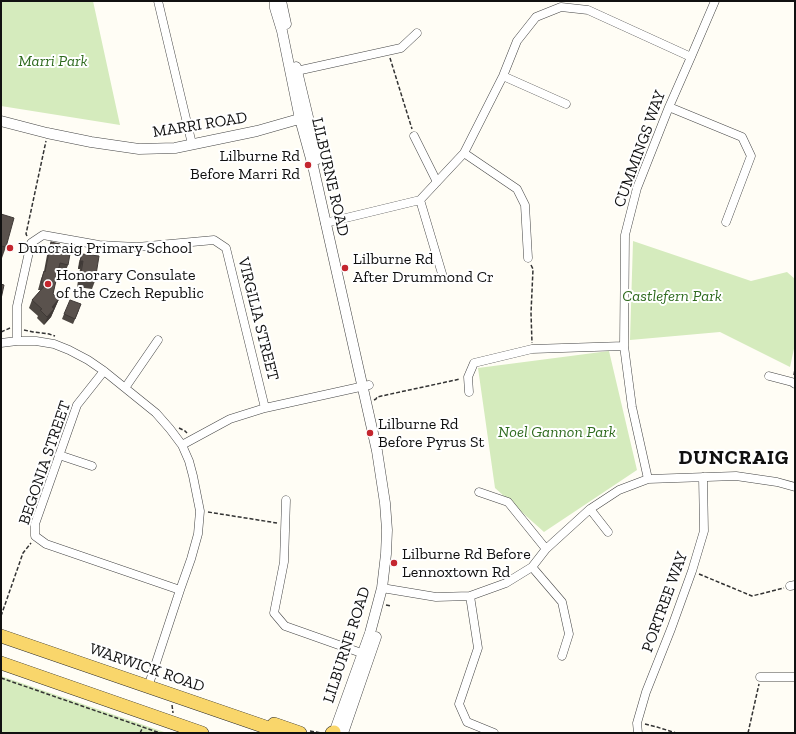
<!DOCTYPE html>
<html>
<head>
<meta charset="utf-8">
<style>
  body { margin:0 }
  #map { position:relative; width:796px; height:734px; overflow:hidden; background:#fffdf5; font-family:"Zilla Slab",serif }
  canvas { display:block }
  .frame { position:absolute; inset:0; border:2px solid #111; pointer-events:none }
</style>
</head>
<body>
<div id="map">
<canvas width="796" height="734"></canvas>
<div class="frame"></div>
</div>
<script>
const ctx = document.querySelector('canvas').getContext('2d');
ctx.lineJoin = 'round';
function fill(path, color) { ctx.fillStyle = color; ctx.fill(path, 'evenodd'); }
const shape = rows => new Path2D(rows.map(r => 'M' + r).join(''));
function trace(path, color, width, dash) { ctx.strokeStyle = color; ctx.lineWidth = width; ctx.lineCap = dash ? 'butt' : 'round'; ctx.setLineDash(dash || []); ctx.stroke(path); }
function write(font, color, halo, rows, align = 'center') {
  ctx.font = font + ' "Zilla Slab",serif'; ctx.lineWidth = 4; ctx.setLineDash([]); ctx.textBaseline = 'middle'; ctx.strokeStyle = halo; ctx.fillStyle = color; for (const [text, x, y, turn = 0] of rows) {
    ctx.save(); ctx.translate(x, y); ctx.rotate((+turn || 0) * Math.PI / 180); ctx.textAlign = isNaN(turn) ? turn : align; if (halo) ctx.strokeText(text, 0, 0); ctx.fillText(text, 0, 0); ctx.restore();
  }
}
fill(shape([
  [1,1,93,1,120,125,1,106],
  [633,241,751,281,787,272,795,279,795,344,790,367,720,332,630,340],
  [609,351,637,470,544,532,495,488,478,368],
  [1,676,167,733,1,733]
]), '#d5ebbd');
const minor = shape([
  [158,1,192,144],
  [292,72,401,48,417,33],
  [503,76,566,104],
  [669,107,742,137,751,156,726,222],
  [414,136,437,182],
  [464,153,517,189,525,205,528,258],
  [420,200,443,277],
  [325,223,420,200,464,153,503,76,517,41,536,17,561,7,588,10,691,57],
  [17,341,17,306,31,243,43,235,99,245,137,247,214,240,226,248,265,408],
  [1,343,17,341,36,341,54,344,69,350,88,360,104,371,156,413,170,429,182,445,189,461,193,476,200,511,198,534,191,559,180,590,148,687],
  [104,371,77,405,35,524,35,536,46,544,180,590],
  [769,376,792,382,795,384],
  [125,388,158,340],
  [469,392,468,377,474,363,532,349,624,346],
  [182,445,230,419,265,408,369,385],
  [59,455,92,466],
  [648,479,632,407,624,346,625,235,637,188,669,107,691,57,715,1],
  [479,492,508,502,546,549],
  [286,500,284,562,274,613,285,626,367,655],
  [590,509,608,532],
  [532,567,562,602,569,634,562,656],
  [790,586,795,585],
  [382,588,436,597,470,596,506,583,532,567,546,549,590,509,619,490,648,479,736,476,777,482,795,487],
  [470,596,478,648,459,704,467,722,494,733],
  [760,677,795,677],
  [638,733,637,723,646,692,671,629,692,571,704,531,703,477]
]);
const tertiary = shape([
  [275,1,275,8,282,31,300,119,313,166,377,451,385,503,387,530,386,554,382,588,370,633,334,733],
  [281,1,286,24],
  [296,67,318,159],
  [1,121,47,133,91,142,139,149,175,148,257,131,306,117],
  [343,733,376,637]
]);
const primary = shape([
  [1,636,283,733],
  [1,663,202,733],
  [274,724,300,733],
  [332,733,334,732]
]);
trace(minor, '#444', 9);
trace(tertiary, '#444', 11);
trace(primary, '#222', 14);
trace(shape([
  [390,58,412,129],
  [27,236,26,234,46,141],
  [531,265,533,269,531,313,532,343],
  [24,330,33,332,49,334,55,336],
  [1,332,10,328],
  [794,375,795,369],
  [374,400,376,399,377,397,460,379],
  [179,428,185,431,187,433],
  [208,512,277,523],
  [699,574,752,596,784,588],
  [386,605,391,606],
  [1,616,23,553,31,543],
  [1,678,160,733],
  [172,705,173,713],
  [645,724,657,727,676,733],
  [310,731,322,733],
  [140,733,143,727],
  [748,733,759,684]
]), '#333', 1.5, [4, 2]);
trace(minor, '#fff', 8);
trace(tertiary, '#fff', 10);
trace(primary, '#f9d66b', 13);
fill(shape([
  [1,214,6,247,2,258,1,258],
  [51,242,59,247,65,253,68,265,65,273,58,271,53,294,59,299,51,317,44,325,37,318,38,316,29,308,32,300,41,290,38,290,41,279,44,271,48,250],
  [82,254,95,281,92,289,77,287,80,269,78,269,79,262],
  [79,310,73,324,62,319,64,314]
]), '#4d4742');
fill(shape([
  [80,261,83,261,80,269,78,269],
  [59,299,51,317,44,325,52,307]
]), '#3f3936');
const building = shape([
  [1,214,14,218,6,247,1,246,1,214],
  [51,242,60,244,59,247,66,248,65,253,70,254,68,265,60,263,53,294,59,299,52,307,54,309,47,317,40,310,42,309,32,300,47,283,41,282,44,271,45,272,51,242],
  [82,254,99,256,95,281,80,279,83,261,80,261,82,254],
  [1,284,4,285,1,299,1,284],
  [70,300,81,304,75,319,64,314,70,300]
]);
fill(building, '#5a524d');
trace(building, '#3f3936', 1);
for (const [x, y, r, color] of [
  [308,165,4,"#c4262e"],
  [10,248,4,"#c4262e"],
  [345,268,4,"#c4262e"],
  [48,284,4,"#c4262e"],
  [370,433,4,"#c4262e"],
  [394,563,4,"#c4262e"]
]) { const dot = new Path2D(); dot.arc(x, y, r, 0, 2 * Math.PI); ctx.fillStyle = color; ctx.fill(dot); trace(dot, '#fff', 1.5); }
write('italic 16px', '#2f6b1f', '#fff', [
  ["Marri Park",53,61],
  ["Castlefern Park",672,296],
  ["Noel Gannon Park",557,432]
]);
write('16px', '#111', '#fff', [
  ["MARRI ROAD",200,125,-9],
  ["CUMMINGS WAY",640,149,-70],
  ["LILBURNE ROAD",330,177,77],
  ["VIRGILIA STREET",258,319,76],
  ["BEGONIA STREET",45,463,-71],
  ["PORTREE WAY",665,602,-70],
  ["LILBURNE ROAD",347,645,-72],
  ["WARWICK ROAD",147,668,19]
]);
write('16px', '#111', '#fff', [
  ["Lilburne Rd",300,156,"right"],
  ["Before Marri Rd",300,174,"right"],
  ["Duncraig Primary School",18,248],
  ["Lilburne Rd",353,259],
  ["After Drummond Cr",353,277],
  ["Honorary Consulate",56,275],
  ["of the Czech Republic",56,293],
  ["Lilburne Rd",378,424],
  ["Before Pyrus St",378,442],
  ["Lilburne Rd Before",402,554],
  ["Lennoxtown Rd",402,572]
], 'left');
ctx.letterSpacing = '1px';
write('bold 20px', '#111', '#fff', [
  ["DUNCRAIG",734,458]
]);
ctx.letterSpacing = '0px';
</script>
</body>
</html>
